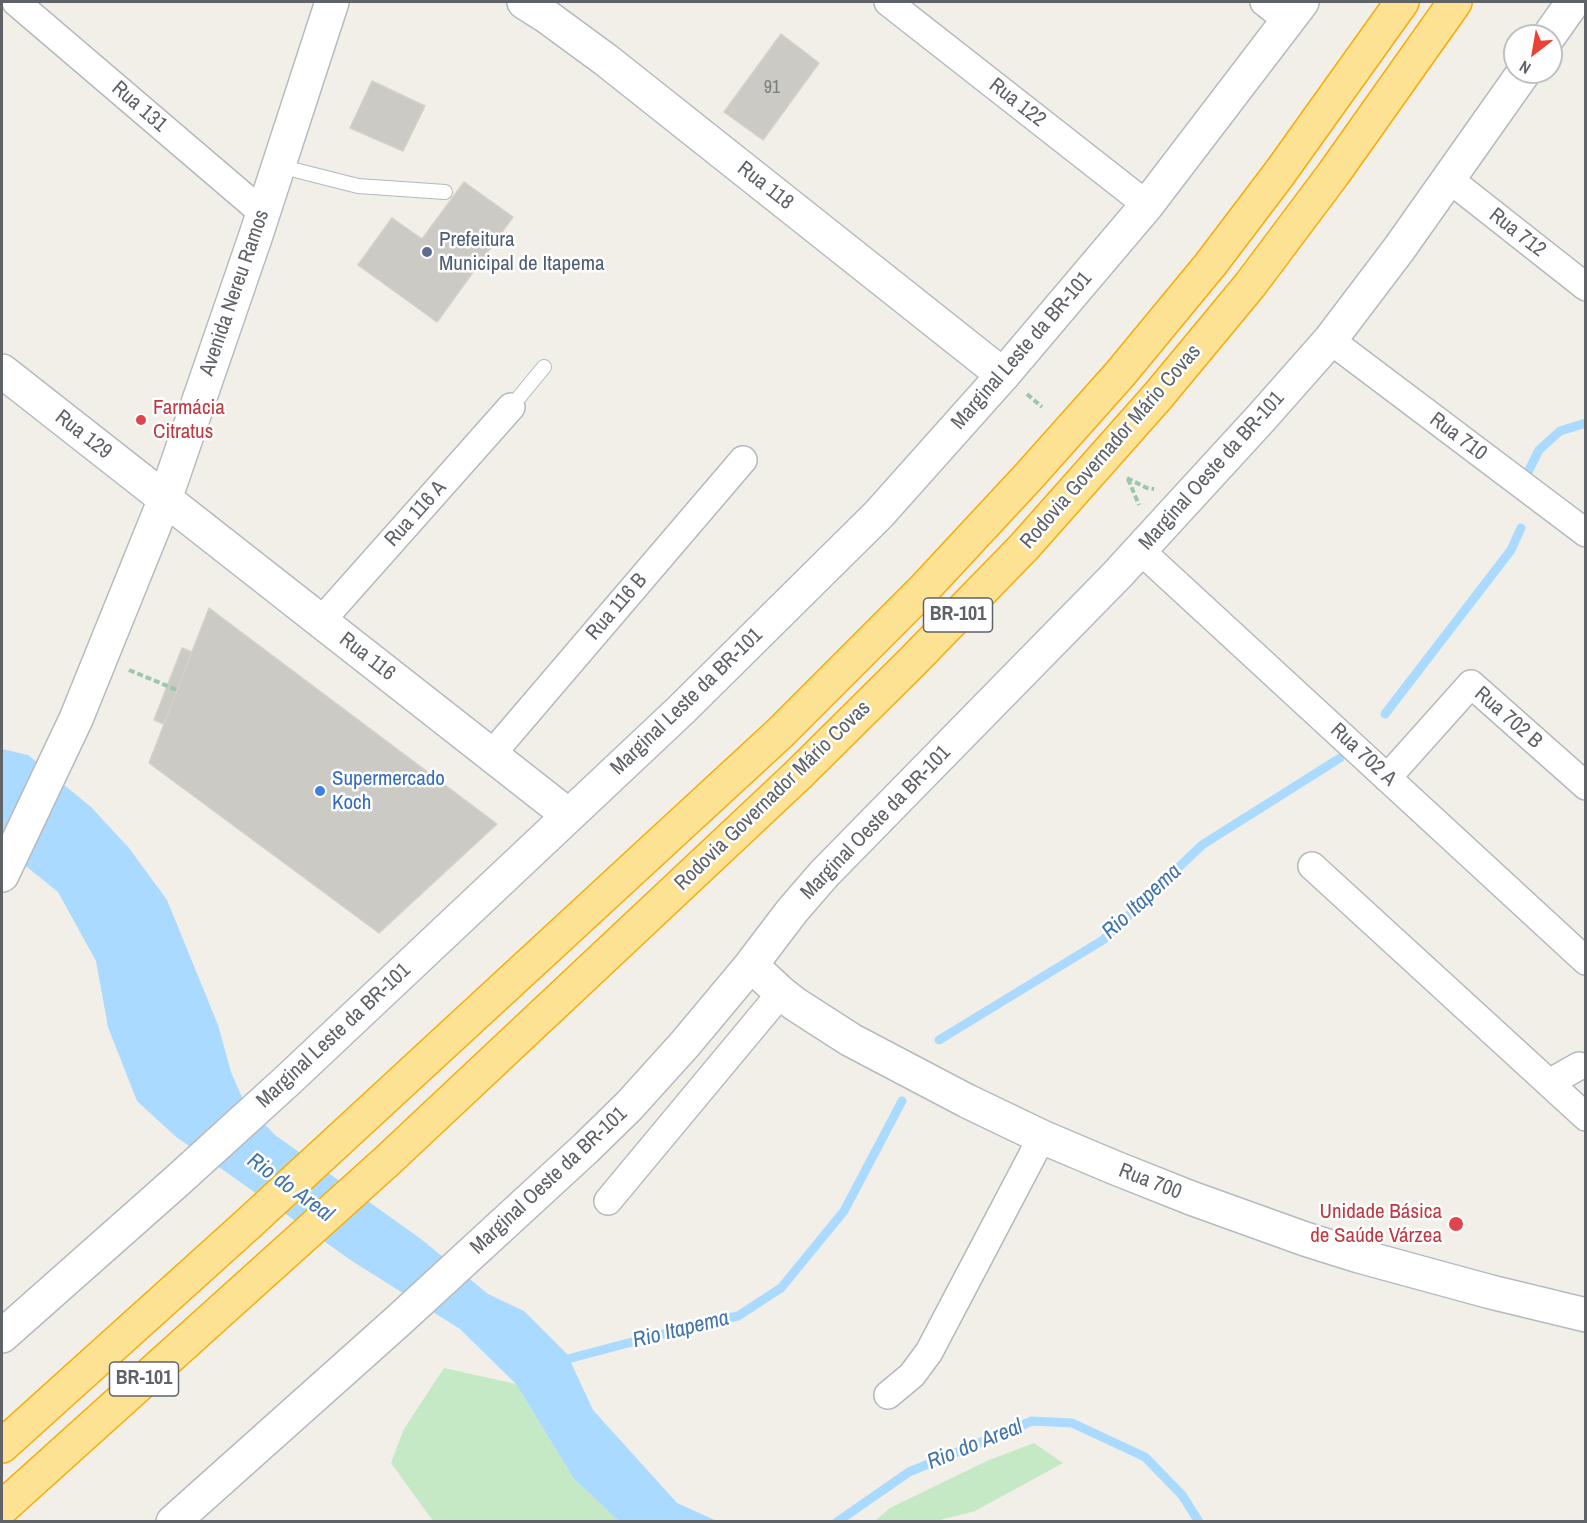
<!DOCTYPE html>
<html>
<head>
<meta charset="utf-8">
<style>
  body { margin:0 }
  #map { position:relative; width:1587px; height:1523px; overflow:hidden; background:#f1efe8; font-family:"Archivo Narrow",sans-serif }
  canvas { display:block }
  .frame { position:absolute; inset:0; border:3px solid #5f6368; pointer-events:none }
  .north { position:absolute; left:1503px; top:24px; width:60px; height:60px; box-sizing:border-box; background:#fff; border:2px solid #bfc1c3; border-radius:50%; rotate:211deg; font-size:16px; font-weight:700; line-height:24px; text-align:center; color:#5f6368 }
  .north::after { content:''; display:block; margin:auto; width:21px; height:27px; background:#ea4335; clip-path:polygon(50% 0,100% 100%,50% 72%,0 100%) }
</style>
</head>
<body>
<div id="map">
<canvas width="1587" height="1523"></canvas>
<div class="frame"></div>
<div class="north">N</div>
</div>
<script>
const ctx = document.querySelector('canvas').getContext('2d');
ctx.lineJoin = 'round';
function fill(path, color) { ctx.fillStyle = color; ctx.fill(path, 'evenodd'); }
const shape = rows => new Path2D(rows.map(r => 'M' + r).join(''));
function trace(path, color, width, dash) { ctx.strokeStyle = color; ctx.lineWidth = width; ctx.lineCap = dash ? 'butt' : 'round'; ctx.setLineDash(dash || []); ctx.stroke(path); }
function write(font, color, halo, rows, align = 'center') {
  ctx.font = font + ' "Archivo Narrow",sans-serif'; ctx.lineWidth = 5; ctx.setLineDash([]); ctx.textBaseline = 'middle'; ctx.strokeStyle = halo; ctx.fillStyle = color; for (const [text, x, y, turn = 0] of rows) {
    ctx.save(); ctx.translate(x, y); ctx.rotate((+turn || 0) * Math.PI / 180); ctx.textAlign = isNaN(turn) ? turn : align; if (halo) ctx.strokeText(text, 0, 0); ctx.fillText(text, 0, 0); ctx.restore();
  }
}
fill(shape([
  [444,1368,516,1384,574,1479,619,1521,433,1521,391,1463,404,1429],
  [1034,1443,1063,1463,975,1511,936,1521,875,1521,890,1508,989,1460]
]), '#c5e8c5');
fill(shape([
  [2,749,28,755,91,807,129,848,167,900,218,1025,231,1072,244,1102,275,1135,421,1239,488,1294,524,1311,567,1354,593,1410,677,1503,717,1521,619,1521,574,1479,516,1384,460,1329,352,1261,175,1136,137,1101,108,1027,96,961,58,892,2,847]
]), '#aadaff');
trace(shape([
  [1528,472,1539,450,1560,431,1586,423],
  [1385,714,1511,550,1521,528],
  [939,1040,1103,940,1202,845,1340,758],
  [560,1361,693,1326,738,1316,781,1288,844,1211,902,1101],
  [837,1522,909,1472,1032,1421,1072,1423,1145,1457,1182,1495,1199,1522]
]), '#aadaff', 9);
const building = shape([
  [781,34,819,63,763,140,724,112,781,34],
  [372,81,425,106,403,151,350,128,372,81],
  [464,182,513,217,437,322,358,265,392,218,422,239,464,182],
  [209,608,497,824,379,933,149,763,209,608],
  [182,648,192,652,164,724,154,720,182,648]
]);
fill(building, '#cccac5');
trace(building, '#d6d1c6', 1.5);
const service = shape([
  [279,166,358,186,445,192],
  [511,407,544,367]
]);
const minor = shape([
  [16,2,263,213],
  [888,2,1147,205],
  [1264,2,1288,21],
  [1449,179,1586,287],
  [1330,340,1586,533],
  [1140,550,1586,961],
  [321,621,511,407],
  [491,755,743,460],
  [1387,778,1471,684,1586,786],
  [1312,866,1586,1117],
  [1549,1083,1579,1066],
  [608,1201,781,993],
  [888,1395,912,1375,929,1352,1042,1137]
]);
const tertiary = shape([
  [524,2,546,16,606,60,1003,375]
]);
const secondary = shape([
  [1549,36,1573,2],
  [2,371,568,815],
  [2,875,76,719,165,499,256,235,332,2],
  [751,965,781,993,795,1004,851,1040,967,1101,1042,1137,1113,1167,1191,1198,1305,1239,1359,1256,1491,1292,1586,1315],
  [2,1336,177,1181,288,1080,681,710,879,514,1003,375,1147,205,1302,2],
  [173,1522,398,1321,586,1148,629,1106,685,1044,751,965,792,911,824,874,1117,575,1262,417,1330,340,1399,249,1524,72]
]);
const motorway = shape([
  [2,1446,248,1224,780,733,923,590,1030,475,1120,374,1210,265,1279,174,1402,2],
  [2,1508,387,1161,799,774,913,661,1024,547,1158,396,1250,285,1334,173,1455,2]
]);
trace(service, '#b5b8bc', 16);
trace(minor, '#b5b8bc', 30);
trace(tertiary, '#b5b8bc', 36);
trace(secondary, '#b6babf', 36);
trace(motorway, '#f9ab00', 36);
trace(shape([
  [1027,394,1042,407],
  [1127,478,1147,488,1154,489],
  [1128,479,1139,505],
  [129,670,177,690]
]), '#9cc7a9', 4, [6, 3]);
trace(service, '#fff', 14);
trace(minor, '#fff', 27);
trace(tertiary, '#fff', 33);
trace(secondary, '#fff', 33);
trace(motorway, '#fde293', 33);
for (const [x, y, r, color] of [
  [427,252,6,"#5c6f8a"],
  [141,420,6,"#e0444e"],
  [320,791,6,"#3f7fe0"],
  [1456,1224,8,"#e0444e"]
]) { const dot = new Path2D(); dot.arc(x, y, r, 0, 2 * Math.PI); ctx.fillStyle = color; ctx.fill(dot); trace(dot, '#fff', 2); }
write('18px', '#7a7d7f', null, [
  ["91",772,88]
]);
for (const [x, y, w] of [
  [958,615,69],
  [144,1379,69]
]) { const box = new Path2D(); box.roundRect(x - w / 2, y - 17, w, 34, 4.5); ctx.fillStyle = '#fff'; ctx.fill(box); trace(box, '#5f6368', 1.5); }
write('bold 20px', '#5f6368', null, [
  ["BR-101",958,615],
  ["BR-101",144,1379]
]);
write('21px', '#5f6368', '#fff', [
  ["Rua 122",1017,103,38],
  ["Rua 131",139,107,41],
  ["Rua 118",765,186,38],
  ["Rua 712",1517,233,38],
  ["Avenida Nereu Ramos",235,293,-71],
  ["Marginal Leste da BR-101",1022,351,-49],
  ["Rua 129",83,435,38],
  ["Rua 710",1458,437,37],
  ["Rodovia Governador Mário Covas",1111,447,-49],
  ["Marginal Oeste da BR-101",1212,471,-48],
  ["Rua 116 A",416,514,-48],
  ["Rua 116 B",617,607,-49],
  ["Rua 116",367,657,38],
  ["Marginal Leste da BR-101",687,702,-44],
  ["Rua 702 B",1508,718,41],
  ["Rua 702 A",1363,755,43],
  ["Rodovia Governador Mário Covas",773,796,-44],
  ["Marginal Oeste da BR-101",876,823,-46],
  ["Marginal Leste da BR-101",334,1036,-43],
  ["Marginal Oeste da BR-101",549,1181,-43],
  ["Rua 700",1150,1182,21]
]);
write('21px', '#4e5e75', '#fff', [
  ["Prefeitura",439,240],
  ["Municipal de Itapema",439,264]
], 'left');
write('21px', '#be3a42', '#fff', [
  ["Farmácia",153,408],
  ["Citratus",153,432],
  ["Unidade Básica",1442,1212,"right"],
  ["de Saúde Várzea",1442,1236,"right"]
], 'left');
write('21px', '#366cbe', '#fff', [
  ["Supermercado",332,779],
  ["Koch",332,803]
], 'left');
write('italic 22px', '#4174aa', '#fff', [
  ["Rio Itapema",1142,902,-43],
  ["Rio do Areal",290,1188,36],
  ["Rio Itapema",681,1330,-14],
  ["Rio do Areal",975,1445,-22]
]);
</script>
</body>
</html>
